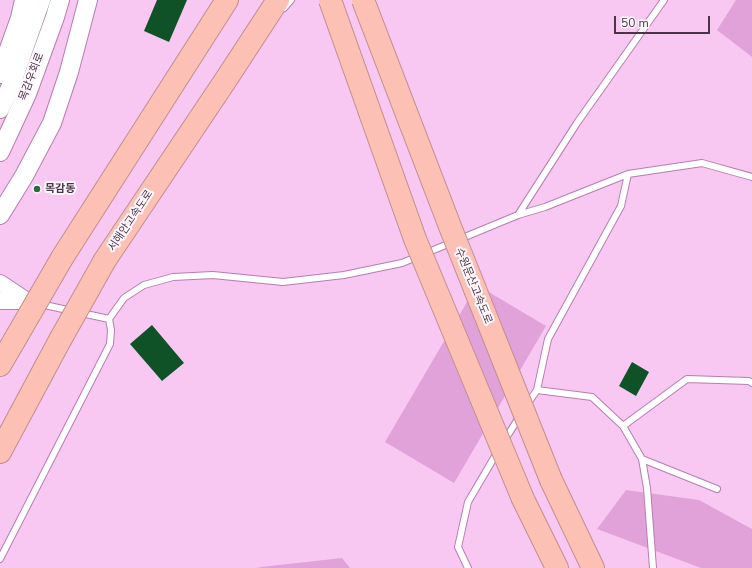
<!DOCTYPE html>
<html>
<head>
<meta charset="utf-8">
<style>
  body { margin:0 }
  #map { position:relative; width:752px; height:568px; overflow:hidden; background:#f8c8f2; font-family:"Nunito Sans",sans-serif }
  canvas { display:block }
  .scale { position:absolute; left:614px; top:16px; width:96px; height:18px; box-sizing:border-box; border:2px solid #4b3348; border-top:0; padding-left:5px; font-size:12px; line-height:14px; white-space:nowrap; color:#4b3348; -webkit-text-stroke:3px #fff9fe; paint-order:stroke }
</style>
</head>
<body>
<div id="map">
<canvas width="752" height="568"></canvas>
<div class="scale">50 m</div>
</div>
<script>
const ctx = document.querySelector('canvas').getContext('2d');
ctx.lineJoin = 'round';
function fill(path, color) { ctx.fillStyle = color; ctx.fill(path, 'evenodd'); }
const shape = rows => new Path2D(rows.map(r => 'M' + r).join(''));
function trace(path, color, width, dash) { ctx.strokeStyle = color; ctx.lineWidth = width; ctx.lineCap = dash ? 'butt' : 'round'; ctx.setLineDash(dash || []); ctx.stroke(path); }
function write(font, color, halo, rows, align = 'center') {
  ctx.font = font + ' "Nunito Sans","Noto Sans KR",sans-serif'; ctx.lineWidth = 4; ctx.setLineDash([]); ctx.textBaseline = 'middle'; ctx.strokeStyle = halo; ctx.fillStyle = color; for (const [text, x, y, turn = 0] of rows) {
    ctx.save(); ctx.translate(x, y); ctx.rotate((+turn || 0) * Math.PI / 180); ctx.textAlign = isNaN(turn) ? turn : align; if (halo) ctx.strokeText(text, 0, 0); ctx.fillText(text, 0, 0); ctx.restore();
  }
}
fill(shape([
  [736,0,752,0,752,57,717,30],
  [477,285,546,326,454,483,385,442],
  [626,490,699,500,752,529,752,568,701,568,597,529],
  [342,558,350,568,257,568,261,567]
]), '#e1a2d9');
fill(shape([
  [157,0,187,0,169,42,144,31],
  [152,325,184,363,162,381,130,344],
  [632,362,649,372,636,396,619,386]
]), '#0f5227');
const service = shape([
  [284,8,291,0],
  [628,174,702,163,752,177],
  [518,215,577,123,664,0],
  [40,304,109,319,124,298,144,285,173,277,213,275,283,282,344,275,402,263,518,215,545,207,628,174,621,206,548,339,537,390,526,406],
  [537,390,592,397,623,426,642,459,717,489],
  [623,426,687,379,749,381,752,383],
  [504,441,520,416],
  [642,459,647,488,653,568],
  [0,559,110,344,111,330,109,319],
  [468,568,458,547,468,502,498,451]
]);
const tertiary = shape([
  [0,283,27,301],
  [0,301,26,301]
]);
const secondary = shape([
  [0,74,20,18,24,0],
  [0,109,10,88,41,0],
  [0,152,27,94,55,17,60,0],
  [0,215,24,176,52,123,69,72,88,0]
]);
const motorway = shape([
  [62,258,227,0],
  [105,260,225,81,278,0],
  [0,365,14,341],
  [0,452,60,340],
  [551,480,593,568],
  [523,499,557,568]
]);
trace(service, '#b67eb0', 8);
trace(tertiary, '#b67eb0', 18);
trace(secondary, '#b67eb0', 20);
trace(motorway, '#be8f8f', 24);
trace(service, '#fff', 6);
trace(tertiary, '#fff', 16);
trace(secondary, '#fff', 18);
trace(motorway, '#fcc0b5', 22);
const motorwayBridge = shape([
  [330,0,415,239,523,499],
  [363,0,451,229,551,480],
  [60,340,105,260],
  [14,341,62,258]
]);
trace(motorwayBridge, '#be8f8f', 24, []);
trace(motorwayBridge, '#fcc0b5', 22);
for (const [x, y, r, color] of [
  [37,189,4,"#266f3d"]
]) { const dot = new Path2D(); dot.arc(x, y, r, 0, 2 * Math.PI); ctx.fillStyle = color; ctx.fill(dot); trace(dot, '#fff9fe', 1.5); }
write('11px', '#4b3348', '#fff9fe', [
  ["목감우회로",32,77,-69],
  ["서해안고속도로",131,221,-56],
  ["수원문산고속도로",473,286,68]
]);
write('bold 11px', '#4b3348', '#fff9fe', [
  ["목감동",45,189]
], 'left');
</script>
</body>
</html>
